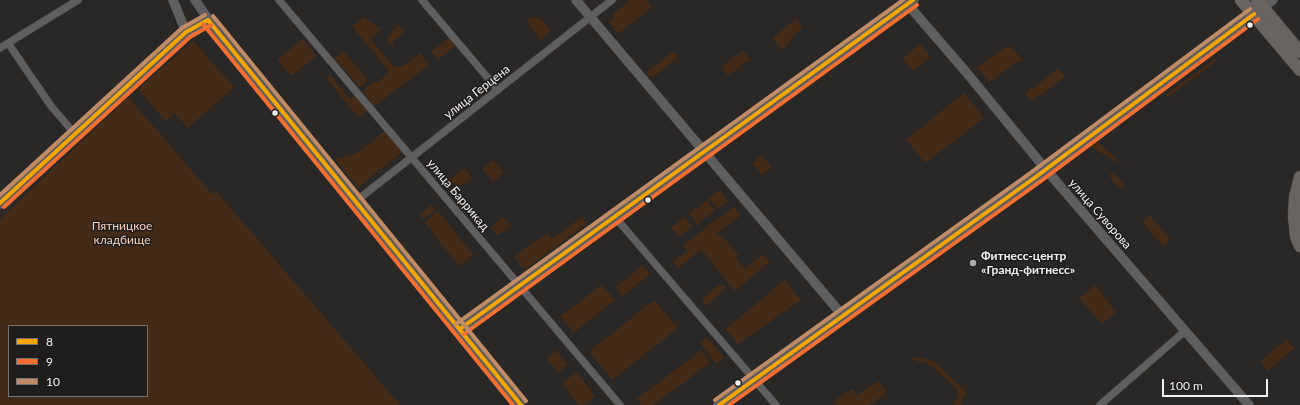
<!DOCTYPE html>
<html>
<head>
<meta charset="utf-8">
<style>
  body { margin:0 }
  #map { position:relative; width:1300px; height:405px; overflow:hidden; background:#292827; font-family:Lato,sans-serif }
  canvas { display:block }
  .legend { position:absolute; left:8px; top:325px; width:140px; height:72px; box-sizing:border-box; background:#201e1d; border:1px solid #757372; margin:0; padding:5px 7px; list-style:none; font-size:12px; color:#f4f2f1 }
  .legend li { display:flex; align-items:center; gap:8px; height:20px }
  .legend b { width:20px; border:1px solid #757372 }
  .scale { position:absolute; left:1162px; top:379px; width:106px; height:18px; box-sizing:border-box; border:2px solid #f4f2f1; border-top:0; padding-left:5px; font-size:12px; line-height:14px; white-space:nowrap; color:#f4f2f1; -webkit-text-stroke:3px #201e1d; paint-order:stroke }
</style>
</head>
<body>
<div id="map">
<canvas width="1300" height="405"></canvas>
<ul class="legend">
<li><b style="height:5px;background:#f7a600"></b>8</li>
<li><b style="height:5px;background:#f46f30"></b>9</li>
<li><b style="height:5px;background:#c18c65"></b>10</li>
</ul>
<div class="scale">100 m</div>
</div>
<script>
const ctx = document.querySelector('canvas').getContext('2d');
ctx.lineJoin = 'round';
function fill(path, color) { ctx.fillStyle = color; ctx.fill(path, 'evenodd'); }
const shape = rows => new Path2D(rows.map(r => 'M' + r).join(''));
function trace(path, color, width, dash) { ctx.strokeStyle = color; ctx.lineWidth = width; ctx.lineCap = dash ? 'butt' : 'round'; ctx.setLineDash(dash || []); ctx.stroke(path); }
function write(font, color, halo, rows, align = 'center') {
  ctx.font = font + ' Lato,sans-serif'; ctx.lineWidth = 3; ctx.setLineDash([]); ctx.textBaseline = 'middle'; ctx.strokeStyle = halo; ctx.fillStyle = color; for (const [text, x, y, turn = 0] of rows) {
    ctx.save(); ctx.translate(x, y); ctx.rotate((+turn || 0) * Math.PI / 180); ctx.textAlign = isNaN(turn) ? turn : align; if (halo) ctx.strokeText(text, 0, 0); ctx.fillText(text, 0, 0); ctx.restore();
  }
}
fill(shape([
  [631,0,646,0,652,7,618,34,609,22,615,17,613,14],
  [364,17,381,29,370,39,393,66,403,67,420,53,429,65,374,106,362,91,373,82,377,83,390,72,352,26],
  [528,18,540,18,551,31,541,40,529,25],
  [796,19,803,27,782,50,773,38],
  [399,24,405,31,392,42,396,48,394,47,389,44,387,39,392,31],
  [449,38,455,46,437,60,431,52],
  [303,39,316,56,291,76,277,59],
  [193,41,234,87,188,128,175,113,166,121,138,89],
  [1208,41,1210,44,1144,92,1142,89],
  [920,44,930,57,913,71,902,58],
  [1006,47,1010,47,1022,59,989,82,977,67],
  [743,50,750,59,728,76,722,67],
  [343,51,368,80,359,87,334,58],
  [675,52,678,56,677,59,654,76,651,77,648,76,647,72,649,69,672,53],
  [1215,59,1217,61,1168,97,1165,95],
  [1059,68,1065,76,1032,102,1025,94],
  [330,74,350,99,355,96,367,111,359,118,326,78],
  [965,93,984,118,925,163,906,139],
  [128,97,212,194,216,192,221,197,400,405,0,405,0,219],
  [9,326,147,326,147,396,9,396],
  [386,130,403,151,358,188,335,159,357,153],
  [1097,141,1123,165,1089,146],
  [762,155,772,167,762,175,752,163],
  [493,160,504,173,493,182,482,169],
  [464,168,472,178,457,188,450,179],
  [1113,172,1125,185,1120,189,1109,176],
  [720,190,728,201,718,209,709,198],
  [707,200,715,211,697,224,689,214],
  [432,205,436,210,423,219,420,214],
  [734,207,741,215,717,233,718,235,721,234,739,256,736,258,745,269,763,254,770,262,735,291,701,249,698,251,698,252,678,268,673,262,687,251,683,245],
  [438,211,473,255,459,266,424,222],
  [1150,215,1170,239,1163,246,1142,222],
  [503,216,511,225,498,236,491,228],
  [582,217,587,224,524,270,514,257,544,235,545,236,548,234,552,239],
  [685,217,693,227,679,237,671,227],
  [642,265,650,274,622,296,616,287],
  [785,280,801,300,738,344,725,329],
  [723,284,726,287,725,290,709,304,706,305,703,304,702,300,704,297,719,285],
  [602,285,615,300,573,333,560,316],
  [1095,285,1116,312,1101,324,1079,298],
  [654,300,678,328,612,380,589,352],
  [706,338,709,339,723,356,723,359,717,364,715,363,700,343],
  [1286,339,1294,348,1267,371,1260,362],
  [556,350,568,365,558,373,546,358],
  [701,350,710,363,653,405,641,405,637,399],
  [912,357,919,357,934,361,966,391,961,405,954,405,958,395,956,388,930,365,913,360],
  [576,372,595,396,584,405,579,405,562,383],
  [878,381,887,393,869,405,837,405,834,401,852,389,857,396]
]), '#432b18');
const minor = shape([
  [279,0,620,405],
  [422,0,498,90],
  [8,43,51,106,74,133],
  [0,48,78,0],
  [356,201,612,0],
  [615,217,776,405],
  [1100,405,1185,331]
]);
const tertiary = shape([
  [173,0,186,32,208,20],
  [195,0,217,32,521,405],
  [576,0,843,316],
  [904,0,966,72,1048,172,1249,405],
  [1263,8,1273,0]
]);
const secondary = shape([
  [0,203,186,32],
  [460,329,807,78,913,0],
  [719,405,1037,176,1254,14]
]);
const primary = shape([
  [1241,0,1300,70],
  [1257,0,1300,52],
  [1300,177,1295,197,1294,216,1296,236,1300,246]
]);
trace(minor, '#474645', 8);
trace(tertiary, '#474645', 10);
trace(secondary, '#474645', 12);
trace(primary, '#474645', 13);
trace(minor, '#605f5f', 7);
trace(tertiary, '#605f5f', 9);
trace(secondary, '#605f5f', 11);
trace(primary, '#6a6460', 12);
trace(shape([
  [208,20,521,405],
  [0,203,186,32,208,20],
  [460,329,913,0],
  [719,405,1037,176,1254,14]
]), '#f7a600', 4);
trace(shape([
  [203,24,513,405],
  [4,207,190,37,211,25],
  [464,334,917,5],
  [729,405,1041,181,1258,19]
]), '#f46f30', 4);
trace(shape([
  [213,16,526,401],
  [0,195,182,28,205,15],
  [456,324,903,0],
  [715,400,1033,171,1250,9]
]), '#c18c65', 4);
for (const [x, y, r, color] of [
  [1250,25,3.5,"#f4f2f1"],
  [275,113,3.5,"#f4f2f1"],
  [648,200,3.5,"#f4f2f1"],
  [973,263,4,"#adabaa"],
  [738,383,3.5,"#f4f2f1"]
]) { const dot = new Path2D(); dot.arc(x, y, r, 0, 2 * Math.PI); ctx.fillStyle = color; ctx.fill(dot); trace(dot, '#201e1d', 1.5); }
write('12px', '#f4f2f1', '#201e1d', [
  ["улица Герцена",477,92,-38],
  ["улица Баррикад",458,195,50],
  ["улица Суворова",1100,214,49]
]);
write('12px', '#f8d2ba', '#201e1d', [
  ["Пятницкое",122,226],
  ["кладбище",122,240]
]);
write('bold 12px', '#f4f2f1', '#201e1d', [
  ["Фитнесс-центр",981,256],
  ["«Гранд-фитнесс»",981,270]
], 'left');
</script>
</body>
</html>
